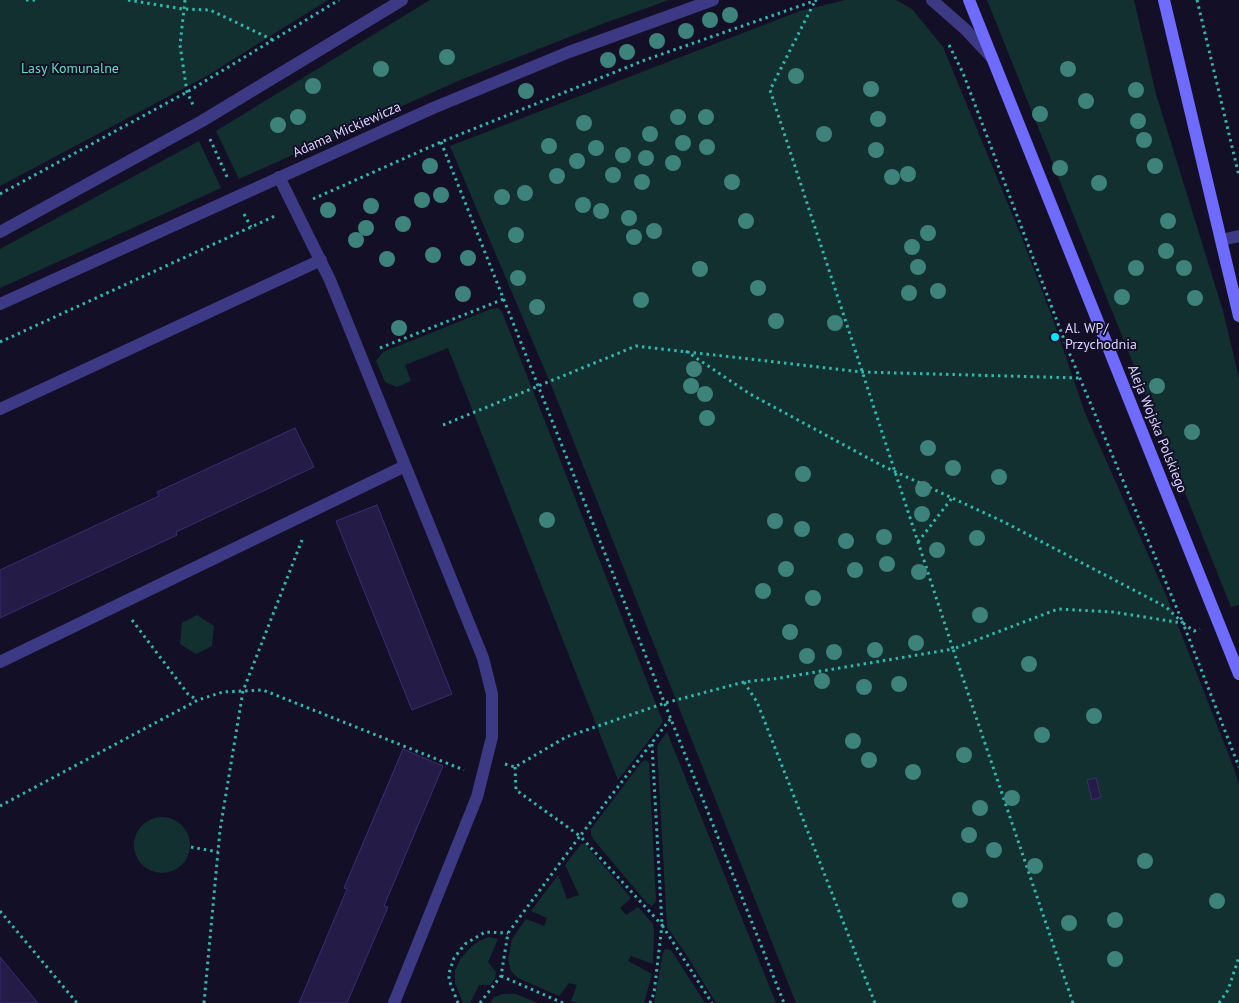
<!DOCTYPE html>
<html>
<head>
<meta charset="utf-8">
<style>
  body { margin:0 }
  canvas { display:block; background:#130f26 }
</style>
</head>
<body>
<canvas width="1239" height="1003"></canvas>
<script>
const ctx = document.querySelector('canvas').getContext('2d');
ctx.lineJoin = 'round';
function fill(path, color) { ctx.fillStyle = color; ctx.fill(path, 'evenodd'); }
const shape = rows => new Path2D(rows.map(r => 'M' + r).join(''));
function trace(path, color, width, dash) { ctx.strokeStyle = color; ctx.lineWidth = width; ctx.lineCap = dash ? 'butt' : 'round'; ctx.setLineDash(dash || []); ctx.stroke(path); }
function write(font, color, halo, rows, align = 'center') {
  ctx.font = font + ' "PT Sans",sans-serif'; ctx.lineWidth = 4; ctx.setLineDash([]); ctx.textBaseline = 'middle'; ctx.strokeStyle = halo; ctx.fillStyle = color; for (const [text, x, y, turn = 0] of rows) {
    ctx.save(); ctx.translate(x, y); ctx.rotate((+turn || 0) * Math.PI / 180); ctx.textAlign = isNaN(turn) ? turn : align; if (halo) ctx.strokeText(text, 0, 0); ctx.fillText(text, 0, 0); ctx.restore();
  }
}
fill(shape([
  [0,0,328,0,205,77,0,186],
  [430,0,669,0,602,24,460,80,239,179,216,131],
  [845,0,896,0,912,9,943,47,1022,238,1055,325,1085,413,1166,595,1235,771,1239,785,1239,1003,796,1003,552,387,450,146,800,11],
  [987,0,1134,0,1156,94,1223,311,1239,378,1239,605,1231,607],
  [199,141,221,188,0,288,0,249],
  [498,308,502,312,663,722,618,780,448,348,405,365,411,381,397,387,385,382,376,361,383,352,491,309],
  [197,615,214,626,212,646,196,654,180,644,182,623],
  [667,732,776,1003,716,1003,684,951,667,927,657,746],
  [645,760,649,762,656,901,652,906,647,903,593,839,591,834,591,829,641,763],
  '134 845a28 28 0 1 1 56 0a28 28 0 1 1-56 0Z',
  [581,844,585,844,631,898,620,908,626,915,638,907,653,924,654,932,653,964,631,956,628,961,652,974,644,1003,577,1003,571,1001,577,985,569,983,559,996,518,978,511,971,508,960,512,939,526,919,544,926,547,918,531,911,558,875,567,899,579,895,565,865],
  [489,937,498,939,488,962,496,972,495,978,490,985,479,985,470,1003,463,1003,455,983,455,970,461,958,470,948,479,941],
  [665,949,671,950,705,1003,654,1003,663,953],
  [503,994,516,994,538,1003,490,1003,494,997]
]), '#12302f');
const building = shape([
  [295,428,314,467,176,532,177,535,0,618,0,570,159,496,157,492,295,428],
  [377,505,452,694,412,710,336,521,377,505],
  [403,749,443,766,384,906,388,907,347,1003,299,1003,347,889,344,888,403,749],
  [1096,778,1101,797,1092,800,1087,780,1096,778],
  [0,957,38,1003,0,1003,0,957]
]);
fill(building, '#241b47');
trace(building, '#3b2d73', 1);
trace(shape([
  [26,0,35,0],
  [128,0,183,9,210,10,273,40],
  [185,0,180,45,187,92,193,105],
  [1197,0,1239,176],
  [949,45,963,73,1068,350,1183,623,1194,631,1200,629],
  [210,139,228,179],
  [441,142,784,1003],
  [0,194,187,92,339,0],
  [313,199,441,142,645,60,817,0],
  [244,214,251,227],
  [0,342,275,216],
  [380,348,504,299],
  [686,351,750,394,881,465,1004,522,1166,607,1183,623,1239,767],
  [443,425,636,346,862,372,1079,378],
  [918,542,952,498],
  [132,620,188,694,197,700],
  [744,682,757,702,875,1003],
  [652,744,662,925,712,1003],
  [505,764,515,767,566,737,665,703,744,682,780,678,953,649,770,90,815,1],
  [515,767,516,790,580,836,671,718],
  [0,806,198,700,223,692,263,690,464,770],
  [191,847,218,852],
  [0,911,77,1003],
  [501,976,563,1003],
  [204,1003,220,830,243,691,302,540],
  [458,1003,449,980,449,973,454,958,465,944,485,932,508,933],
  [480,1003,501,976,508,933,580,836,662,925,654,993,650,1003],
  [1073,1003,953,649,1058,609,1113,612,1182,623],
  [1219,1003,1228,990,1239,957]
]), '#2fb8b0', 3, [2.5, 4]);
trace(shape([
  [279,177,330,280,483,658,492,694,492,737,477,797,394,1003],
  [1221,240,1239,236],
  [0,409,321,260],
  [0,662,405,466]
]), '#3d3a85', 12);
trace(shape([
  [932,0,965,29,993,59],
  [0,232,202,121,402,0],
  [0,304,433,108,569,52,713,0]
]), '#3d3a85', 12);
trace(shape([
  [969,0,1239,674],
  [1164,0,1239,316]
]), '#6f6bff', 12);
ctx.fillStyle = '#3d827b';
for (const [x, y] of [
  [730,15],
  [710,20],
  [686,31],
  [657,41],
  [627,52],
  [447,57],
  [608,60],
  [381,69],
  [1068,69],
  [796,76],
  [313,86],
  [871,89],
  [1136,90],
  [526,91],
  [1086,101],
  [1040,114],
  [298,117],
  [678,117],
  [706,117],
  [878,119],
  [1138,121],
  [584,123],
  [278,125],
  [650,134],
  [824,134],
  [1144,140],
  [683,143],
  [549,146],
  [707,147],
  [596,148],
  [876,150],
  [623,155],
  [646,158],
  [577,161],
  [673,163],
  [430,166],
  [1155,166],
  [1060,168],
  [908,174],
  [613,175],
  [557,176],
  [892,177],
  [642,182],
  [732,182],
  [1099,183],
  [525,193],
  [441,195],
  [502,197],
  [422,200],
  [583,205],
  [371,206],
  [328,210],
  [601,211],
  [629,218],
  [746,221],
  [1168,221],
  [403,224],
  [366,228],
  [654,231],
  [928,233],
  [516,235],
  [634,237],
  [356,240],
  [912,247],
  [1166,251],
  [433,255],
  [468,258],
  [387,259],
  [918,267],
  [1136,268],
  [1184,268],
  [700,269],
  [518,278],
  [758,288],
  [938,291],
  [909,293],
  [463,294],
  [1122,297],
  [1195,298],
  [641,300],
  [537,307],
  [776,321],
  [835,323],
  [399,328],
  [694,369],
  [691,386],
  [1157,386],
  [705,394],
  [707,418],
  [1192,432],
  [928,448],
  [953,468],
  [803,474],
  [999,477],
  [923,489],
  [922,514],
  [547,520],
  [775,521],
  [802,529],
  [884,537],
  [977,538],
  [846,541],
  [937,550],
  [887,564],
  [786,569],
  [855,570],
  [919,572],
  [763,591],
  [813,598],
  [980,615],
  [790,632],
  [916,643],
  [875,650],
  [834,652],
  [807,656],
  [1029,664],
  [822,681],
  [899,684],
  [864,687],
  [1094,716],
  [1042,735],
  [853,741],
  [964,755],
  [869,760],
  [913,772],
  [1012,798],
  [980,808],
  [969,835],
  [994,850],
  [1145,861],
  [1035,866],
  [960,900],
  [1217,901],
  [1115,920],
  [1069,923],
  [1115,959]
]) { ctx.beginPath(); ctx.arc(x, y, 8, 0, 2 * Math.PI); ctx.fill(); }
for (const [x, y, r, color] of [
  [1055,337,5,"#00e5ff"]
]) { const dot = new Path2D(); dot.arc(x, y, r, 0, 2 * Math.PI); ctx.fillStyle = color; ctx.fill(dot); trace(dot, '#130f26', 2); }
write('14px', '#5fe0c0', '#130f26', [
  ["Lasy Komunalne",70,69]
]);
write('14px', '#d9d4ff', '#130f26', [
  ["Adama Mickiewicza",347,130,-24],
  ["Aleja Wojska Polskiego",1157,429,68]
]);
write('14px', '#d9d4ff', '#130f26', [
  ["Al. WP/",1065,329],
  ["Przychodnia",1065,345]
], 'left');
</script>
</body>
</html>
